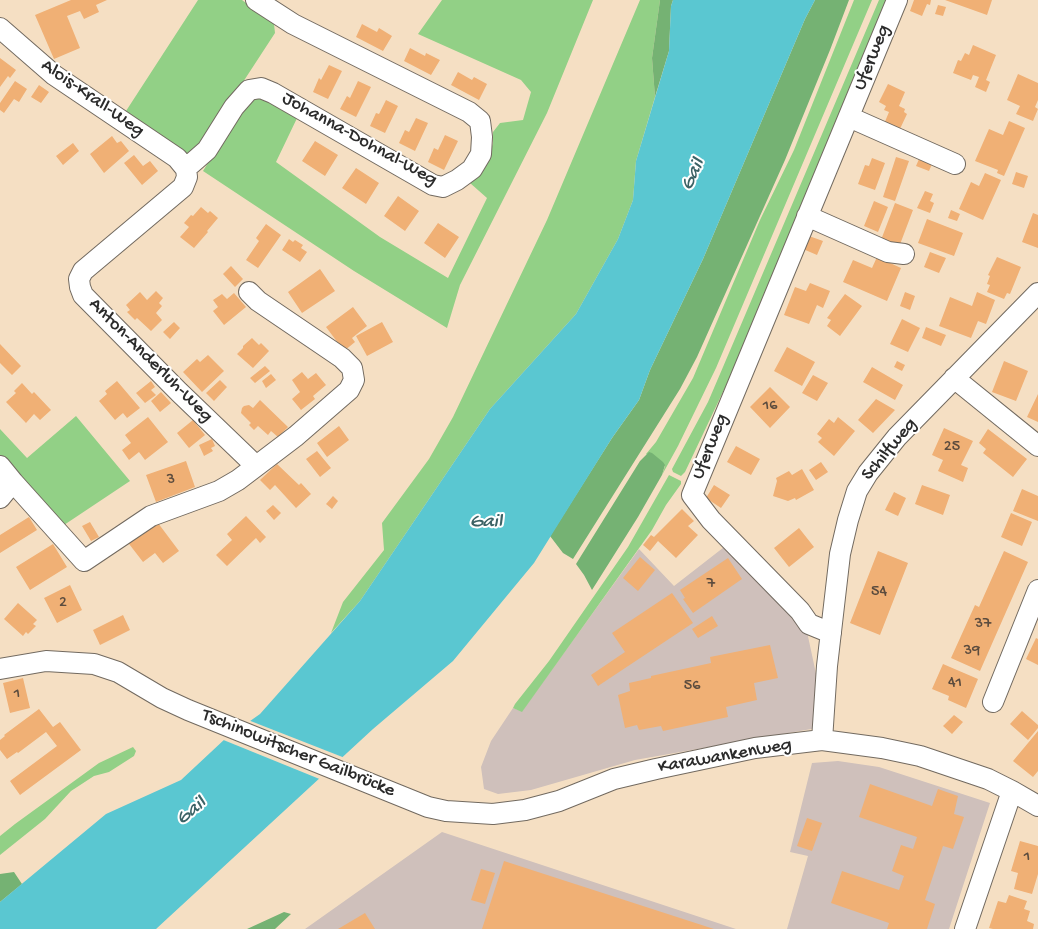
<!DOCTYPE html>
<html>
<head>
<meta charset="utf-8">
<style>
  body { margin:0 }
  canvas { display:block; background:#f5dfc3 }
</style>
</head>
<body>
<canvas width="1038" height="929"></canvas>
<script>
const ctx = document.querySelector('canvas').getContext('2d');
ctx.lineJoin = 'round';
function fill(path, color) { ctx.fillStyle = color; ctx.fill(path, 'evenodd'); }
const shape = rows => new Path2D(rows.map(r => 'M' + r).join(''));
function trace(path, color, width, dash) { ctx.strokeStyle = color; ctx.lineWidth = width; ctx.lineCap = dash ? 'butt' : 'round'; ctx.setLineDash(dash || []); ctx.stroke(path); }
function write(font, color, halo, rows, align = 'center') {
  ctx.font = font + ' "Gochi Hand",sans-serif'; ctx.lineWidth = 4; ctx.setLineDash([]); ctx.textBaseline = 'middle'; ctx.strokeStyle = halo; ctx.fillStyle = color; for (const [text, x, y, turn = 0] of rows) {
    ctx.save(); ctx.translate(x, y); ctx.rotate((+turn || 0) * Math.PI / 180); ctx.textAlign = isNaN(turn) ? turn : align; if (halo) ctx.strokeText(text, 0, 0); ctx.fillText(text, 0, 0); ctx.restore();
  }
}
fill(shape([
  [728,544,806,627,821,697,817,728,635,760,531,790,498,794,484,789,481,767,491,741,513,708,522,711,639,549,674,586],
  [838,761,879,767,990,803,949,929,787,929,808,856,790,852,812,763],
  [442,832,736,929,305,929]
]), '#cfc0bb');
fill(shape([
  [198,0,242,0,274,24,275,33,200,148,187,154,126,111],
  [442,0,593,0,547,113,460,285,447,328,354,271,203,171,248,98,254,93,299,114,276,162,380,237,448,278,487,198,470,183,486,166,493,143,493,132,500,123,523,120,531,92,521,80,418,34],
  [640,0,660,0,652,58,655,97,636,161,633,200,618,239,576,314,490,409,360,601,331,633,343,602,384,550,382,523,429,459,453,417,547,220],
  [854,0,872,0,716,368,678,446,662,475,665,466,646,454,656,442,693,378,760,220,794,150],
  [879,0,890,0,730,377,685,472,681,476,673,472,672,469,708,402,723,367],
  [76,416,130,481,61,527,0,459,0,429,27,458],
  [669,475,681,481,681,484,666,505,652,530,522,712,513,708,515,704,549,661,628,547],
  [133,747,136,751,134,756,109,772,94,776,71,791,45,819,0,855,0,836,15,824,99,763]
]), '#92d086');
fill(shape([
  [660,0,673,0,671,6,669,51,655,97,652,58],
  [815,0,849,0,830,50,785,160,697,357,680,389,573,559,563,553,550,536,612,438,639,400,650,370,703,259,805,19],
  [649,452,652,453,663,462,665,465,662,475,638,517,592,590,584,575,576,564,640,461],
  [14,872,22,884,0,902,0,874],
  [284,912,291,914,275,929,247,929]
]), '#75b273');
fill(shape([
  [673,0,815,0,805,19,703,259,650,370,639,400,612,438,534,563,453,661,373,729,156,929,0,929,0,902,106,814,181,780,226,738,260,714,360,601,490,409,576,314,618,239,633,200,636,161,669,51,671,6]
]), '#5ac7d1');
fill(shape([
  [248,720,345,758,322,780,221,739]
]), '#f5dfc3');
fill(shape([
  [71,0,107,0,96,5,99,12,84,19,80,11,67,16,80,48,54,59,35,15],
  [914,0,931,0,930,5,927,4,922,16,910,11],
  [945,0,992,0,987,15],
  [938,5,946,7,943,16,935,14],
  [362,24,377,32,379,28,392,36,383,51,356,37],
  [973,45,996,55,986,80,990,82,986,92,975,87,979,77,973,75,971,80,953,73,958,60,961,61,965,53,969,55],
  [410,48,425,56,426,53,440,60,431,75,404,61],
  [0,58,16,70,10,78,8,76,0,87],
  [329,65,342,71,328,99,313,92,319,78,321,80],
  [458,72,472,80,474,77,487,84,479,100,451,85],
  [1018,74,1038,83,1038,100,1035,107,1038,109,1033,121,1016,114,1020,106,1007,100],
  [15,81,27,89,19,102,14,99,4,113,0,110,0,103],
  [358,81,371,87,356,117,340,109,347,96,350,98],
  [888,84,905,92,899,106,905,109,904,112,907,114,899,131,884,124,889,112,884,110,886,106,879,102],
  [39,85,49,92,41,103,31,97],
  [386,100,398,106,385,133,370,126,376,113,379,114],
  [416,118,428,123,415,151,399,143,405,130,409,132],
  [1009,121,1025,128,1004,176,997,173,998,170,975,161,989,129,1003,135],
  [445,135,458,141,444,170,428,162,434,148,438,150],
  [112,136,117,143,121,141,129,151,104,173,90,154],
  [315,141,338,155,325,176,302,161],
  [73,143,79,151,63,165,56,156],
  [134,155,143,166,150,161,158,171,142,185,124,163],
  [896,157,909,161,895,201,883,197],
  [872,158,885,163,875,190,858,184,865,165,869,166],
  [919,159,932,164,929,171,916,166],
  [356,168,379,183,366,204,342,188],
  [1016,172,1028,176,1024,188,1012,184],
  [985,173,1001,180,983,220,959,209,971,182,979,186],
  [925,191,933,194,930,201,934,203,930,213,917,208],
  [398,196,419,211,405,231,384,216],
  [874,201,888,207,878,232,864,226],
  [895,203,913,210,899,247,881,240],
  [201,207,208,213,210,211,218,218,207,231,208,232,194,248,180,237,189,227,184,223,191,215,193,216],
  [951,210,960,214,957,221,948,218],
  [1033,213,1038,215,1038,248,1022,242],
  [927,219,963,233,954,256,918,243],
  [438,223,459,237,445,258,424,243],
  [266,224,281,235,258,268,246,260,259,241,256,238],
  [809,236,823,241,817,255,803,249],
  [289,239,293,242,295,240,303,245,301,248,307,252,300,262,282,250],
  [930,252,946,258,939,273,924,267],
  [877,257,901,268,887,301,843,282,853,260,872,268],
  [997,257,1021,267,1010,294,1007,293,1004,299,987,292,990,285,987,284,990,276,988,275],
  [231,266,243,279,235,287,223,274],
  [320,269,335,291,302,313,288,292],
  [810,283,830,291,823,308,817,305,809,324,784,315,795,287,806,291],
  [156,291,163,298,159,303,162,306,156,313,162,320,151,331,137,318,135,320,127,312,130,310,126,305,140,292,147,300],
  [905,292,915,296,910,310,900,306],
  [977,292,995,300,986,324,978,321,971,338,939,326,950,297,972,306],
  [234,293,246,307,224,325,213,311,218,307,213,300,222,294,227,299],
  [845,294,862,306,840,336,827,326,831,320,827,318],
  [353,307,367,326,352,338,355,342,344,351,326,327],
  [902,319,920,328,908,352,890,344],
  [174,322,180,328,170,339,163,332],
  [382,322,393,342,367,356,356,336],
  [926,327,946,335,941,346,922,338],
  [252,338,259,345,261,343,269,351,253,368,237,354,243,348,243,346],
  [0,344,21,366,12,375,0,363],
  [787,347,815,362,802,386,774,371],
  [208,355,224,371,202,392,183,372,197,359,200,362],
  [897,361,905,365,902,371,894,367],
  [1004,361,1028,371,1016,401,992,392],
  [265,366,270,371,255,383,250,378],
  [872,367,903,385,895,400,863,382],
  [302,372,308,379,316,373,326,385,313,396,315,399,301,410,292,399,300,392,292,380],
  [271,374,276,380,266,388,262,381],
  [813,375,828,383,817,401,802,393],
  [220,380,227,387,214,401,206,393],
  [117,381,140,408,127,418,123,413,115,420,99,401,107,394,105,391],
  [151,381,155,387,151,390,156,395,145,403,136,393],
  [22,383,32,394,34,392,51,410,40,420,34,414,26,423,6,402,16,393,14,391],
  [770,387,790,407,770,428,750,407],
  [161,392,171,403,160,412,151,401],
  [1038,394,1038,422,1027,417],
  [876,399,895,410,873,433,858,420],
  [260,400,288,427,278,437,271,431,268,435,258,426,254,430,249,425,251,423,241,413,242,408,244,406,249,405,253,408],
  [148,417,168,442,145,460,139,452,129,460,122,450,131,443,125,435],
  [838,417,855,431,834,456,818,442,822,438,817,434,829,419,834,423],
  [193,420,205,435,189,448,177,433],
  [339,426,349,440,327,457,317,443],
  [944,428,973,441,961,465,968,468,963,482,938,471,943,460,932,455],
  [988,429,1027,459,1013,477,983,453,986,449,979,443],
  [212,439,215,446,211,448,213,451,204,456,199,445],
  [736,446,760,459,751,475,727,462],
  [317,451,331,468,320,477,306,459],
  [186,461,195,487,156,502,146,475],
  [821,462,828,472,816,480,809,470],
  [277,464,299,485,301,483,311,494,296,508,275,485,270,490,260,480],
  [802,469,814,490,796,500,795,498,788,501,773,496,777,481,776,478,789,471,792,475],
  [714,485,730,495,721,508,706,498],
  [922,485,950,495,943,515,915,504],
  [1022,489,1038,496,1038,521,1013,511],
  [894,492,906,498,898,516,885,510],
  [333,496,338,501,332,509,326,504],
  [273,505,281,513,274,520,266,511],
  [682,509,694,521,688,526,698,535,676,558,658,541,650,551,643,545,651,535,654,537],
  [1011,513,1032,522,1022,546,1001,537],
  [246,516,266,537,260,543,256,538,227,566,216,555,232,540,227,534],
  [29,517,37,530,0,553,0,535],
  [90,522,99,537,91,541,82,526],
  [158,523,179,551,163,563,155,553,143,562,126,540,137,531,141,536],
  [799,528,814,547,789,567,774,548],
  [53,544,67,567,30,590,16,567],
  [878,551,908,563,880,635,850,623],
  [1004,551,1028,562,980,671,951,658,975,605,979,607],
  [640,557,655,570,638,591,623,578],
  [728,558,742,579,693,613,683,599,685,598,680,590],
  [70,585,82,610,57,623,44,598],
  [672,593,693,623,598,686,591,675,625,652,612,633],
  [18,603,37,620,33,624,36,626,28,634,26,632,23,636,4,619],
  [123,615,130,630,100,645,93,630],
  [712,616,718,626,698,638,692,629],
  [1036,638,1038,639,1038,665,1026,659],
  [770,645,778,678,754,683,757,700,726,707,728,717,663,731,661,726,639,730,637,725,625,728,618,695,630,691,629,683,651,678,651,676,711,663,710,657],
  [943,664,978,679,966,708,948,700,949,696,932,689],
  [23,678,30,708,10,713,3,683],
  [39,709,53,727,60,722,81,750,20,795,10,781,57,746,46,732,18,753,17,752,7,759,0,750,0,740,5,736,4,735],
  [1022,711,1038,725,1038,728,1028,740,1010,724],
  [954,715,963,722,952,734,943,726],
  [1038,731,1038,771,1033,777,1013,761],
  [870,784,932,806,938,789,958,796,954,814,964,817,953,849,943,846,925,900,935,904,927,929,887,929,889,923,831,903,842,871,899,890,904,876,892,871,901,845,913,849,917,837,859,817],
  [807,818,822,823,812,851,797,846],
  [1020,841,1038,846,1038,874,1032,894,1014,889,1018,873,1011,871],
  [504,861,714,929,482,929],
  [481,869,495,873,485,904,471,900],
  [1009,895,1027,901,1024,909,1030,911,1027,921,1034,924,1033,929,993,929,989,928,998,901,1006,903],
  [365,913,375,929,338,929]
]), '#f0b075');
const minor = shape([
  [0,28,54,75,177,158,186,169,187,177,183,187,83,271,79,279,80,287,83,295,179,392,256,466],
  [849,117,955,164],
  [183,164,191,164,207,150,234,107,249,90,261,88,273,93,433,185,443,187,457,180,472,169,481,154,482,137,480,121,469,112,293,24,256,0],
  [807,216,888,252,904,254],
  [954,378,1038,446],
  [0,466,13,482,0,498],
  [13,482,84,561,151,516,219,491,238,480,296,436,349,390,354,380,352,368,342,358,258,301,249,292],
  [831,633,809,624,800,611,711,520,692,495,897,0],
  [0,669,46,661,94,664,118,672,162,698,188,710,428,807,446,811,493,814,525,810,559,801,614,779,656,769,755,748,822,740,882,748,920,756,988,779,1012,791,1038,806],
  [993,702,1038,590],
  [822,740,827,666,840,554,848,520,857,491,868,473,897,437,1038,293],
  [965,929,1012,791]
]);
trace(minor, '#726a60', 22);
trace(minor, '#fff', 20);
write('16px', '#5c4c3e', null, [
  ["16",770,407],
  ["25",952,448],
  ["3",171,481],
  ["7",711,585],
  ["54",879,593],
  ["2",63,604],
  ["37",983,625],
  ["39",972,652],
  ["41",955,684],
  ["56",692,687],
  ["1",17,695],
  ["1",1027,858]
]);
write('19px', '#2b2b2b', '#fff', [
  ["Uferweg",873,58,-68],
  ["Alois-Krall-Weg",92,99,35],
  ["Johanna-Dohnal-Weg",359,140,29],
  ["Anton-Anderluh-Weg",150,361,45],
  ["Uferweg",711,447,-68],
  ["Schilfweg",890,450,-50],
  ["Tschinowitscher Gailbrücke",298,754,22],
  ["Karawankenweg",725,757,-10]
]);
write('italic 20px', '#3b6265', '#fff', [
  ["Gail",694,175,-65],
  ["Gail",486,523],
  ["Gail",192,812,-40]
]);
</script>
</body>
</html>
